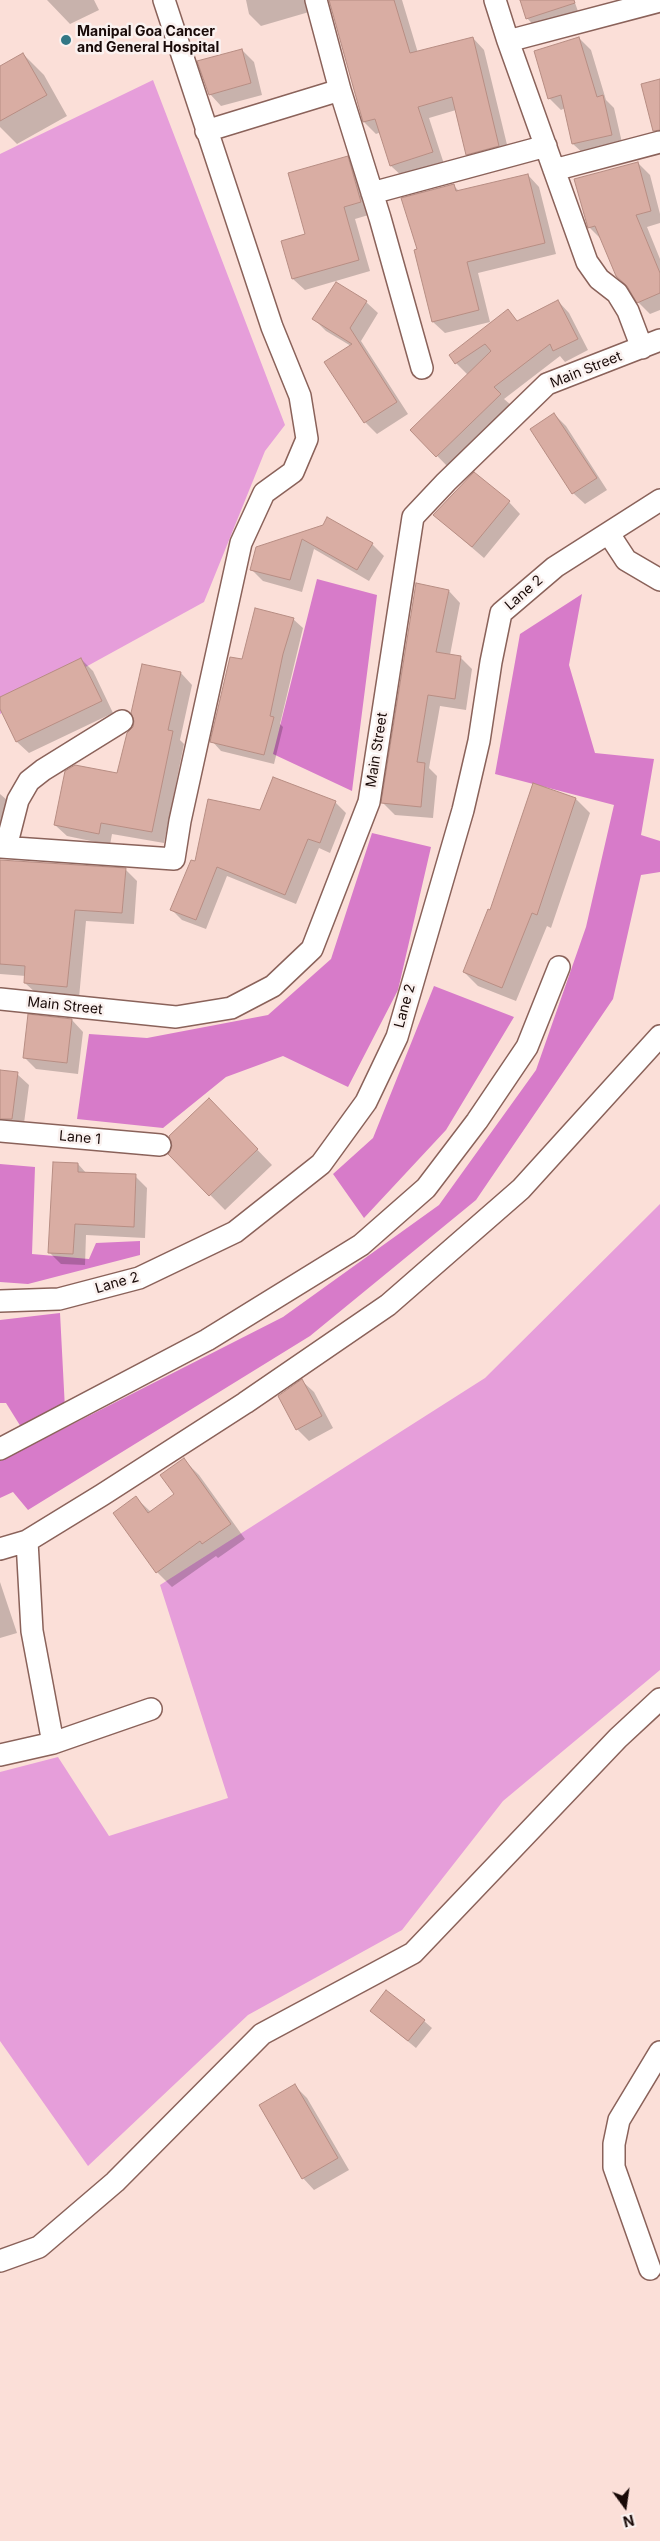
<!DOCTYPE html>
<html>
<head>
<meta charset="utf-8">
<style>
  body { margin:0 }
  #map { position:relative; width:660px; height:2541px; overflow:hidden; background:#fbdfd8; font-family:Inter,sans-serif }
  canvas { display:block }
  .north { position:absolute; left:600px; top:2481px; width:50px; height:50px; -webkit-text-stroke:4px #faf1ef; paint-order:stroke; rotate:166deg; font-size:14px; font-weight:700; line-height:20px; text-align:center; color:#180907 }
  .north::after { content:''; display:block; margin:auto; width:18px; height:22px; background:#180907; clip-path:polygon(50% 0,100% 100%,50% 72%,0 100%) }
</style>
</head>
<body>
<div id="map">
<canvas width="660" height="2541"></canvas>
<div class="north">N</div>
</div>
<script>
const ctx = document.querySelector('canvas').getContext('2d');
ctx.lineJoin = 'round';
function fill(path, color) { ctx.fillStyle = color; ctx.fill(path, 'evenodd'); }
const shape = rows => new Path2D(rows.map(r => 'M' + r).join(''));
function trace(path, color, width, dash) { ctx.strokeStyle = color; ctx.lineWidth = width; ctx.lineCap = dash ? 'butt' : 'round'; ctx.setLineDash(dash || []); ctx.stroke(path); }
function write(font, color, halo, rows, align = 'center') {
  ctx.font = font + ' Inter,sans-serif'; ctx.lineWidth = 5; ctx.setLineDash([]); ctx.textBaseline = 'middle'; ctx.strokeStyle = halo; ctx.fillStyle = color; for (const [text, x, y, turn = 0] of rows) {
    ctx.save(); ctx.translate(x, y); ctx.rotate((+turn || 0) * Math.PI / 180); ctx.textAlign = isNaN(turn) ? turn : align; if (halo) ctx.strokeText(text, 0, 0); ctx.fillText(text, 0, 0); ctx.restore();
  }
}
fill(shape([
  [153,80,285,425,265,451,204,602,0,714,0,154],
  [660,1204,660,1670,503,1801,402,1930,248,2015,88,2166,0,2041,0,1772,58,1757,109,1836,228,1798,160,1585,485,1378]
]), '#e69eda');
fill(shape([
  [317,579,377,595,352,791,273,754],
  [582,594,569,665,595,753,654,759,641,835,660,841,660,872,641,875,613,999,476,1200,310,1336,28,1510,13,1492,0,1498,0,1461,283,1317,439,1205,536,1070,586,927,614,805,495,774,520,634],
  [372,833,431,847,398,990,348,1087,283,1056,226,1077,163,1128,77,1119,89,1034,147,1038,268,1015,331,959],
  [434,986,514,1017,446,1130,364,1218,333,1174,373,1138],
  [0,1164,35,1167,32,1254,89,1259,96,1243,140,1241,140,1255,28,1284,0,1282],
  [60,1313,65,1409,21,1427,6,1403,0,1403,0,1320]
]), '#d77bc9');
fill(shape([
  [47,0,94,0,99,10,70,24],
  [246,0,306,0,309,12,261,26,249,14],
  [330,0,402,0,418,53,473,38,484,50,510,157,479,166,467,154,456,110,429,118,444,164,403,177,391,166,381,132,376,134,364,122],
  [521,0,574,0,580,17,538,30,527,18],
  [579,38,591,50,606,100,614,108,623,147,585,155,573,144,565,108,561,110,549,98],
  [242,50,254,62,262,95,221,106,210,94],
  [23,54,44,75,67,116,17,144,0,127,0,67],
  [347,158,359,170,372,214,355,219,370,271,305,290,293,279,306,235],
  [638,163,650,175,660,214,660,223,647,227,660,259,660,310,650,314,638,302,601,239,589,227],
  [528,175,539,187,556,254,478,273,490,322,445,333,433,322,418,250,453,185,460,192],
  [558,301,569,313,588,350,565,362,560,356,504,399,511,405,448,467,412,430,468,375,456,363,508,311,518,322],
  [366,302,378,313,361,341,408,414,377,434,365,422,351,346,326,331,314,319],
  [554,414,566,426,607,490,585,504,573,493],
  [509,502,520,514,484,558,434,515],
  [324,526,372,544,384,556,369,581,314,549,302,592,263,581,252,570],
  [449,591,460,603,450,655,460,657,472,669,466,710,440,706,429,768,437,776,433,818,395,815,383,803],
  [293,619,303,628,280,724,283,727,274,764,221,751,212,741,243,661],
  [81,659,93,671,113,713,29,753,17,742,0,706,0,699],
  [181,673,192,685,180,740,184,744,164,843,112,834,110,845,67,836,55,825,118,774],
  [0,794,7,800,2,836,0,836],
  [576,799,590,813,551,928,547,926,516,1001,478,986,464,972,491,912],
  [335,802,346,813,330,853,319,848,296,904,227,876,206,929,182,920,172,910,196,863,261,811],
  [0,861,125,869,137,881,134,924,86,921,79,998,37,994,25,983,26,976,0,974],
  [72,1020,83,1032,78,1074,36,1069,24,1057],
  [0,1072,17,1074,29,1085,23,1131,0,1135],
  [224,1115,272,1165,225,1210,170,1154],
  [78,1164,87,1174,135,1176,147,1188,145,1238,86,1235,85,1265,61,1264,49,1252],
  [302,1381,314,1392,333,1428,309,1441,297,1429],
  [184,1460,199,1475,245,1539,218,1558,216,1556,172,1587,157,1572,136,1498,151,1512,176,1495],
  [0,1582,17,1633,0,1638],
  [371,2011,424,2021,432,2028,416,2048],
  [295,2086,307,2098,349,2170,314,2190,303,2178]
]), '#0003');
const building = shape([
  [329,0,394,0,410,53,473,37,499,146,466,155,452,97,418,107,433,152,390,166,375,119,363,122,329,0],
  [520,0,574,0,575,3,526,19,520,0],
  [579,37,597,97,603,95,612,135,572,144,561,95,548,99,534,51,579,37],
  [242,49,251,83,209,95,197,61,242,49],
  [23,53,47,95,0,121,0,66,23,53],
  [660,79,660,130,653,131,641,84,660,79],
  [348,156,361,202,344,207,359,260,292,279,281,241,305,234,288,173,348,156],
  [638,162,651,211,636,215,660,273,660,293,637,303,627,286,616,276,595,226,588,228,574,179,638,162],
  [528,174,545,243,467,262,479,310,432,322,414,250,417,249,401,198,454,184,456,191,528,174],
  [336,282,367,301,350,328,397,402,364,423,324,362,352,344,312,319,336,282],
  [558,300,578,339,553,351,550,344,494,387,501,394,436,457,410,430,491,351,485,344,455,364,449,355,508,309,517,321,558,300],
  [554,413,597,478,572,494,530,429,554,413],
  [474,472,510,501,472,547,433,515,474,472],
  [327,517,373,543,357,570,302,539,290,580,250,570,256,547,323,525,327,517],
  [416,583,449,590,436,652,461,656,455,699,428,695,417,762,425,763,421,807,381,803,416,583],
  [255,608,294,618,283,654,270,716,274,717,264,755,210,742,230,657,242,659,255,608],
  [81,658,102,701,16,742,0,709,0,697,81,658],
  [142,664,181,672,168,730,173,731,152,832,101,823,99,834,54,825,65,771,75,765,117,773,127,733,133,727,134,721,131,713,142,664],
  [273,777,336,801,320,843,308,839,285,895,217,867,196,920,170,910,191,860,195,861,208,799,260,810,273,777],
  [533,783,576,798,537,915,532,913,502,988,463,972,488,909,490,910,533,783],
  [0,860,126,868,122,913,75,910,67,987,24,983,25,966,0,964,0,860],
  [28,1014,72,1019,67,1063,23,1058,28,1014],
  [0,1070,18,1072,12,1119,0,1119,0,1070],
  [209,1098,258,1149,209,1196,168,1154,172,1146,169,1136,209,1098],
  [53,1162,78,1163,78,1172,136,1174,134,1227,75,1224,73,1254,48,1253,53,1162],
  [302,1379,322,1416,296,1430,278,1396,302,1379],
  [184,1458,231,1524,202,1544,200,1541,156,1573,113,1513,136,1496,148,1513,174,1494,160,1475,184,1458],
  [386,1990,425,2020,408,2041,370,2011,386,1990],
  [295,2084,338,2158,302,2179,259,2105,295,2084]
]);
fill(building, '#d9ada3');
trace(building, '#b78d83', 1);
const minor = shape([
  [316,0,340,90,380,218,422,368],
  [495,0,508,41,660,1],
  [508,41,587,262,599,279,617,293,628,311,642,348],
  [206,131,340,90],
  [554,170,660,142],
  [372,193,546,146],
  [609,534,626,560,660,580],
  [0,847,174,859,180,821,241,543,264,493,293,472,307,439,300,396,272,327,164,0],
  [6,847,18,800,29,781,43,770,122,721],
  [0,999,176,1017,231,1008,273,986,312,949,369,802,413,517,446,482,547,384,660,340],
  [0,1131,160,1145],
  [0,1301,59,1299,139,1278,235,1232,321,1164,366,1102,397,1037,463,810,479,741,491,662,501,613,555,567,660,500],
  [0,1449,207,1340,361,1245,426,1188,477,1121,527,1047,559,967],
  [0,1549,27,1541,102,1495,245,1403,388,1305,521,1189,660,1036],
  [53,1743,151,1709],
  [0,1755,53,1743,32,1631,27,1541],
  [0,2261,39,2247,115,2182,262,2034,413,1953,618,1738,660,1699],
  [650,2269,614,2167,614,2144,619,2120,660,2052]
]);
trace(minor, '#8a625a', 24);
trace(minor, '#fff', 21);
for (const [x, y, r, color] of [
  [66,40,6,"#327785"]
]) { const dot = new Path2D(); dot.arc(x, y, r, 0, 2 * Math.PI); ctx.fillStyle = color; ctx.fill(dot); trace(dot, '#faf1ef', 2); }
write('bold 14px', '#180907', '#faf1ef', [
  ["Manipal Goa Cancer",77,32],
  ["and General Hospital",77,48]
], 'left');
write('14px', '#180907', '#faf1ef', [
  ["Main Street",586,370,-22],
  ["Lane 2",524,593,-41],
  ["Main Street",377,750,-81],
  ["Main Street",65,1006,6],
  ["Lane 2",405,1006,-75],
  ["Lane 1",80,1138,5],
  ["Lane 2",117,1283,-16]
]);
</script>
</body>
</html>
